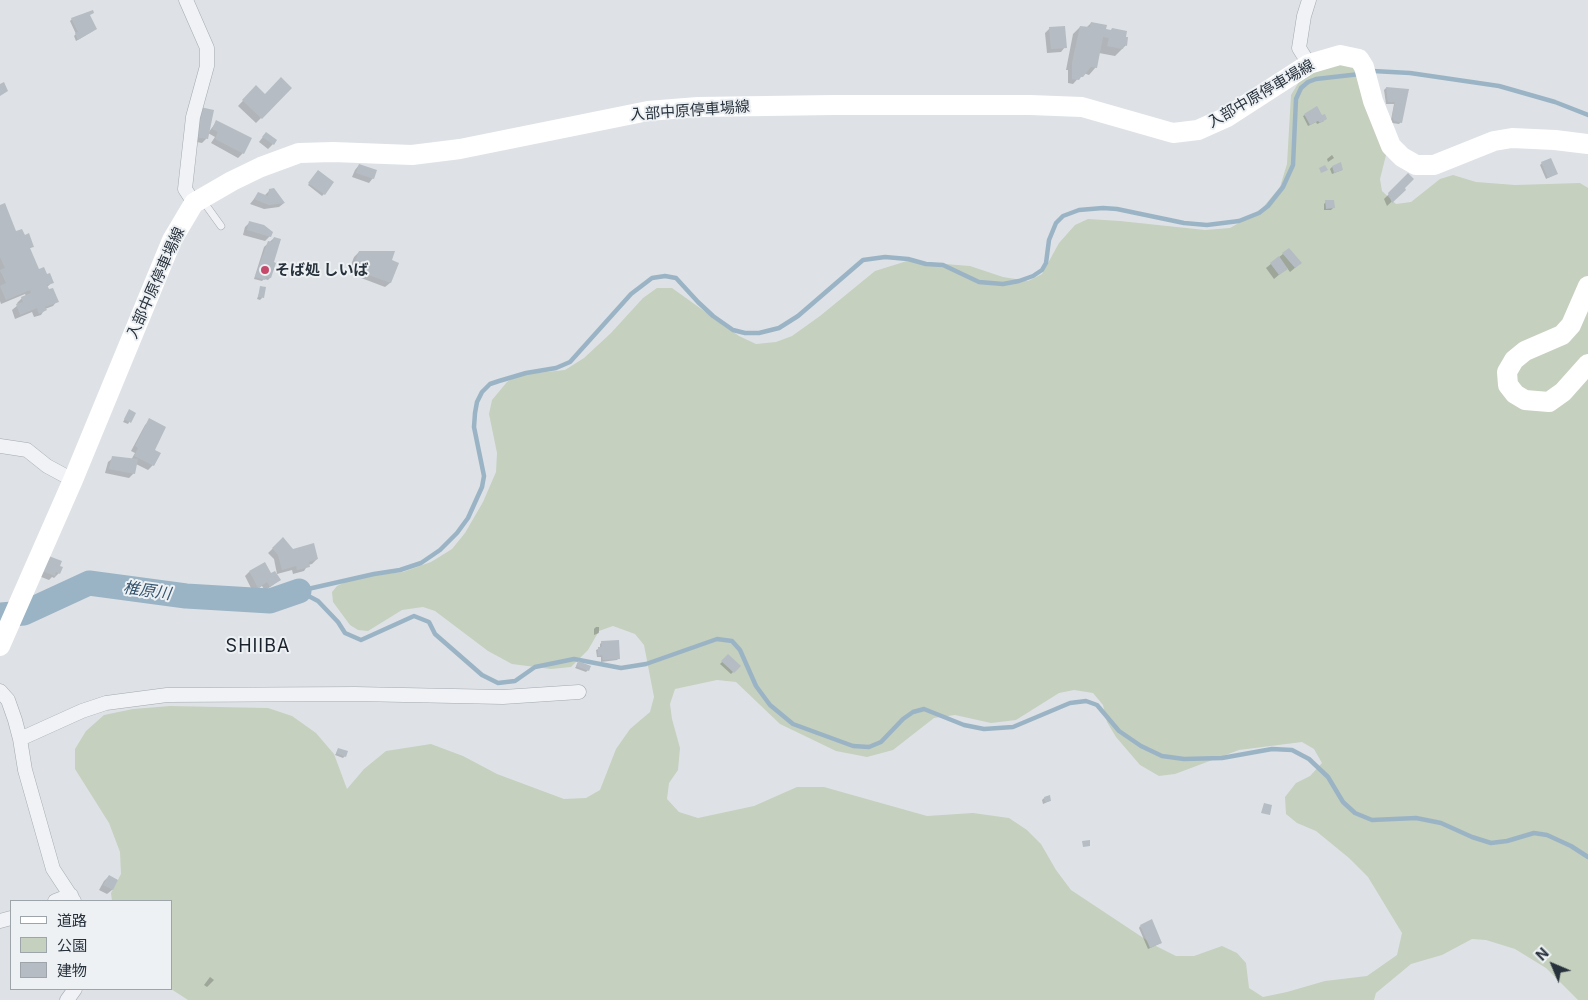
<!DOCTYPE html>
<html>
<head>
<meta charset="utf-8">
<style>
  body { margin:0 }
  #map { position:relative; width:1588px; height:1000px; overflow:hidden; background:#dee2e6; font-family:Inter,"Noto Sans JP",sans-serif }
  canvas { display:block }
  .legend { position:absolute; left:10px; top:900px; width:162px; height:90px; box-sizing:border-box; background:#edf1f4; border:1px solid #9ea5aa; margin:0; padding:6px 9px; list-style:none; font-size:15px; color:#28323c }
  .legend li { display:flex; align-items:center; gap:10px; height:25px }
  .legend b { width:25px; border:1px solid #9ea5aa }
  .north { position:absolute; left:1528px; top:940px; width:50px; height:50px; -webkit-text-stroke:4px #edf1f4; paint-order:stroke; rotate:315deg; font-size:14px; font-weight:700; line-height:20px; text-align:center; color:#28323c }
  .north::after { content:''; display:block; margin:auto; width:18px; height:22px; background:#28323c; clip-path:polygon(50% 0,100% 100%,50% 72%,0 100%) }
</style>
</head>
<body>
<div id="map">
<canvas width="1588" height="1000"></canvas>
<ul class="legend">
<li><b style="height:6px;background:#fff"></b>道路</li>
<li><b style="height:14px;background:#c5d0bf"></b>公園</li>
<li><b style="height:14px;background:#b5bcc3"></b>建物</li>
</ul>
<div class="north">N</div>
</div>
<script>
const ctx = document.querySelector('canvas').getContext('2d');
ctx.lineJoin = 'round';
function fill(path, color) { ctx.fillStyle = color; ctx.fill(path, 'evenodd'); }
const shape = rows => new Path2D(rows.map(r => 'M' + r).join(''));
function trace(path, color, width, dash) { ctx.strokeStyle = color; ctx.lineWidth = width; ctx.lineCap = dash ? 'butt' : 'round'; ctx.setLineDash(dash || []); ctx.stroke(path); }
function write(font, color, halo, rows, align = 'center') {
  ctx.font = font + ' Inter,"Noto Sans JP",sans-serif'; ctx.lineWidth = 4; ctx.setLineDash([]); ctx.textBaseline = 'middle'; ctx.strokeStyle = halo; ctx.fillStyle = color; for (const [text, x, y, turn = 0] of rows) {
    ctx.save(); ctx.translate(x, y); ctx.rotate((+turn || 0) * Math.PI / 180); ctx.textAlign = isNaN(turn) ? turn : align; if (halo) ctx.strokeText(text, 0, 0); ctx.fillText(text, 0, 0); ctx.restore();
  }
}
fill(shape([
  [1329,63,1356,66,1386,155,1380,179,1382,191,1396,204,1411,202,1440,179,1453,175,1476,182,1515,185,1580,183,1588,188,1588,1000,1578,1000,1546,968,1515,949,1486,940,1472,939,1442,955,1411,964,1376,993,1374,1000,188,1000,171,989,171,901,112,901,111,893,121,874,120,852,109,823,75,769,75,749,86,731,104,715,133,709,170,706,268,708,292,716,316,733,334,754,347,789,364,769,386,751,431,744,463,756,497,774,564,799,586,798,600,790,616,749,630,729,650,712,654,697,644,645,635,634,613,626,599,631,588,650,571,667,551,669,512,664,488,651,435,611,423,607,402,610,368,631,358,630,350,625,333,602,332,592,337,586,356,577,403,572,431,562,452,549,465,533,483,502,496,472,497,453,489,414,492,400,507,382,518,375,565,370,584,358,611,333,643,298,657,288,672,288,739,336,756,344,776,342,792,336,820,316,875,271,907,261,970,266,1003,277,1028,281,1042,274,1059,243,1075,225,1088,219,1120,221,1205,230,1230,228,1260,211,1280,187,1287,164,1291,95,1299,82],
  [717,680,736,682,780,724,836,751,867,757,893,750,934,718,955,715,991,723,1016,720,1059,693,1074,690,1093,693,1103,705,1107,722,1116,737,1140,765,1159,776,1175,774,1239,750,1302,742,1314,749,1322,763,1310,776,1296,783,1285,797,1286,814,1297,823,1316,831,1349,858,1368,877,1402,933,1397,955,1367,976,1325,981,1287,992,1263,997,1249,988,1246,963,1237,953,1222,946,1194,956,1176,956,1154,945,1071,890,1056,870,1041,844,1027,830,1009,818,973,813,927,816,824,787,797,787,754,806,698,818,679,812,667,799,669,783,678,770,680,748,672,719,670,704,675,689]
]), '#c5d0bf');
fill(shape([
  [89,15,93,31,76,41,74,36,76,34,70,21,72,19],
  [1091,23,1124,38,1126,45,1115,56,1099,53,1096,67,1089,75,1083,73,1073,84,1068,83,1068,70,1066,70,1073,34,1080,27,1086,28],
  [1050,28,1065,47,1061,52,1047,53,1045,33],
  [256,87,265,95,291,88,256,123,238,106],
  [1386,88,1408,90,1401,122,1399,124,1392,123,1391,120,1394,104,1386,104,1384,90],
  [212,111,208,133,217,121,243,153,238,158,211,143,215,137,208,133,206,139,202,143,191,141],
  [1305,115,1324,121,1317,124,1316,122,1308,126,1303,116],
  [266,133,273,144,268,149,259,142],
  [1332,155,1334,158,1328,162,1327,159],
  [1542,163,1554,175,1546,179,1540,165],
  [359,165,373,178,369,183,352,177,355,170],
  [1332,167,1342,170,1332,174,1330,169],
  [316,174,324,194,322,196,308,185],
  [1408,175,1403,188,1404,190,1387,206,1384,199],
  [270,190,284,203,279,207,264,209,250,204,258,194,264,196],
  [1326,202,1333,208,1331,210,1324,210,1324,204],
  [0,207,15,233,33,246,29,249,38,271,53,282,47,287,57,301,53,306,45,309,41,315,34,317,32,312,15,319,12,310,18,305,17,303,22,298,26,296,25,294,1,304,0,301],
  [250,222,270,236,265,241,243,235,245,227],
  [274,238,272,263,274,263,270,278,268,280,264,279,262,281,254,279,264,247],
  [1289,249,1296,267,1290,272,1287,268,1274,279,1266,268],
  [359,252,398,264,390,283,385,287,348,273,354,257],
  [261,288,262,298,260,300,257,299],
  [128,413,134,414,128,424,123,422],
  [150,420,154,450,153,465,148,470,136,464,134,473,129,478,105,473,108,462,113,458,131,460,135,453,131,451,145,425],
  [283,539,292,551,317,559,312,564,308,565,304,571,293,574,292,570,277,574,274,559,268,553],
  [42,561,59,573,54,578,52,577,49,580,36,575],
  [249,572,271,575,279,580,265,591,262,586,253,592,245,576],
  [596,627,599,627,599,633,594,635,594,629],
  [602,642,619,658,617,660,601,662,601,657,597,657,596,650,600,648,600,644],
  [728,656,739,666,731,674,720,664],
  [579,662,588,670,586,672,575,668],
  [339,749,345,756,343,758,335,755],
  [1044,798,1050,801,1043,804,1042,800],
  [109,876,117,880,112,890,107,894,99,890,104,881],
  [1140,926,1161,943,1148,949,1139,928],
  [210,977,214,980,207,987,204,985]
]), '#0003');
trace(shape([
  [1373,71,1410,73,1499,86,1555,102,1588,115],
  [299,591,318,601,338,622,345,633,361,640,414,616,429,622,435,634,482,675,498,683,515,681,535,667,574,659,621,668,646,664,717,639,732,641,740,650,756,686,770,705,793,724,853,746,869,747,881,742,903,719,913,712,924,709,964,725,984,729,1013,727,1070,703,1086,701,1097,705,1119,731,1141,746,1162,756,1184,759,1222,758,1272,749,1292,750,1309,759,1328,777,1343,802,1355,813,1372,820,1416,818,1441,823,1472,837,1491,843,1507,841,1534,833,1547,835,1571,846,1588,857],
  [299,591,374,574,400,570,421,563,440,550,457,533,468,518,482,487,484,476,474,427,475,413,477,402,482,392,490,384,499,381,526,373,556,368,570,362,631,294,652,278,665,276,676,278,698,302,713,316,733,330,745,333,759,333,779,328,798,316,863,260,885,257,908,259,926,264,943,265,979,282,1003,284,1019,281,1033,276,1042,270,1046,263,1049,240,1056,223,1063,216,1079,210,1103,208,1117,209,1184,223,1207,225,1239,221,1259,213,1268,206,1283,187,1293,165,1296,99,1301,88,1308,82,1316,79,1360,74]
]), '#9bb4c5', 4.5);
trace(shape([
  [0,615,24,613,89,583,186,596,270,601,299,591]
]), '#9bb4c5', 25);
fill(shape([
  [93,10,94,13,90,15,97,29,78,40,75,33,78,32,71,18],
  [1091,22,1107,25,1106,29,1111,30,1112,28,1127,31,1126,37,1128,37,1127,46,1124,45,1123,49,1107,46,1109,38,1103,37,1097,68,1091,67,1083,77,1081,77,1079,80,1072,79,1072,63,1080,26,1090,27],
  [1065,26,1067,48,1051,49,1049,27],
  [281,77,292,88,262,119,242,100,256,85,265,94],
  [4,82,8,91,0,96,0,84],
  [1386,87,1409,89,1402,123,1394,121,1392,117,1395,102,1388,102],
  [1317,106,1322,115,1325,114,1327,119,1320,123,1318,121,1310,125,1304,114],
  [200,107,214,110,208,139,195,137],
  [216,120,252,138,244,154,215,139,218,132,212,129],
  [266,132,277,140,274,145,262,137],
  [1551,158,1558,174,1548,178,1541,162],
  [1341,162,1343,170,1334,173,1332,166],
  [359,164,377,170,374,179,356,173],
  [1325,165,1328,170,1321,173,1319,168],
  [318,170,334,182,325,195,308,183],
  [1408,173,1414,179,1405,188,1406,190,1392,203,1388,193],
  [274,188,285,203,269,205,254,199,258,192,268,196,269,189],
  [1325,200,1334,200,1335,208,1326,209],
  [5,203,16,231,22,229,25,235,29,233,34,247,30,248,39,269,44,267,47,274,50,273,54,283,47,285,49,289,53,288,59,302,45,307,47,310,39,314,37,308,20,315,16,304,23,302,21,297,31,293,30,290,6,300,0,286,6,283,0,270,5,268,0,257,0,205],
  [249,221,264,225,273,232,271,237,247,230],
  [274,237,281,239,274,262,276,263,271,278,266,277,265,280,255,277,268,241,272,242],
  [1289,248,1302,263,1295,268,1282,253],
  [359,251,395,251,392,260,399,263,391,283,352,269],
  [1279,256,1288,269,1279,275,1270,263],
  [260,286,266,287,264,298,258,297],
  [129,409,136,413,131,423,124,419],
  [149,418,166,427,155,450,161,453,154,466,134,456,138,448,135,446],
  [112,456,138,459,135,474,109,469],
  [283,537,293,549,314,543,318,559,309,562,310,567,297,570,296,566,282,570,278,555,272,548],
  [46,555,62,561,60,566,63,567,60,574,56,572,55,576,40,570],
  [265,562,271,573,275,571,281,580,270,587,267,582,258,588,249,571],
  [619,640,620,659,603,660,602,655,598,656,598,647,602,647,601,641],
  [728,654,741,666,734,673,721,661],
  [578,661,591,666,589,671,576,666],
  [338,748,348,751,346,757,336,753],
  [1050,795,1051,801,1045,802,1044,797],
  [1264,803,1272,805,1270,815,1261,813],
  [1090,840,1090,846,1083,847,1082,841],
  [109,875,118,880,113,890,103,885],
  [1152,919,1162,943,1150,948,1140,925]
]), '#b5bcc3');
const service = shape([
  [203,201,221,226]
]);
const minor = shape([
  [186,0,207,48,207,66,193,117,185,189,194,203],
  [1309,64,1299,48,1304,16,1309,0],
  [0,446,27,450,47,466,73,480],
  [0,691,8,700,15,720,20,739,25,770,53,869,74,901],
  [20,739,82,711,106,703,167,695,355,694,503,697,579,692],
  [55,901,71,895],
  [0,921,11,918],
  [67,1000,75,989]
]);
trace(service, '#a4aab0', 8);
trace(minor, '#a4aab0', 15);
trace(service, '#f0f2f5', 7);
trace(minor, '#f0f2f5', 14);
trace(shape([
  [1588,286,1571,325,1562,335,1525,351,1514,360,1507,372,1508,385,1515,394,1525,400,1549,402,1563,392,1588,364],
  [0,646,73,480,172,240,194,203,232,181,261,167,299,153,333,152,412,155,460,149,648,111,698,107,834,105,1030,105,1082,107,1173,133,1198,130,1227,117,1309,64,1340,55,1359,59,1364,67,1373,101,1391,146,1402,157,1416,165,1434,165,1494,141,1512,138,1555,140,1588,144]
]), '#fff', 20);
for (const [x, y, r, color] of [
  [265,270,5,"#c5496a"]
]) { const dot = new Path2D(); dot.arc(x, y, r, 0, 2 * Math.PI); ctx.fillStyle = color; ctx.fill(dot); trace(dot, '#edf1f4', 2); }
write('15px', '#28323c', '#edf1f4', [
  ["入部中原停車場線",1261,94,-30],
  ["入部中原停車場線",690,111,-4],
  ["入部中原停車場線",156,283,-66]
]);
write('bold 15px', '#28323c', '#edf1f4', [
  ["そば処 しいば",275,270]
], 'left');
write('italic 16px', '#35546d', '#edf1f4', [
  ["椎原川",147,591,8]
]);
ctx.letterSpacing = '1px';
write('18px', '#1a232d', '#edf1f4', [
  ["SHIIBA",258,647]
]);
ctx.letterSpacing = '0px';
</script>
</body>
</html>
